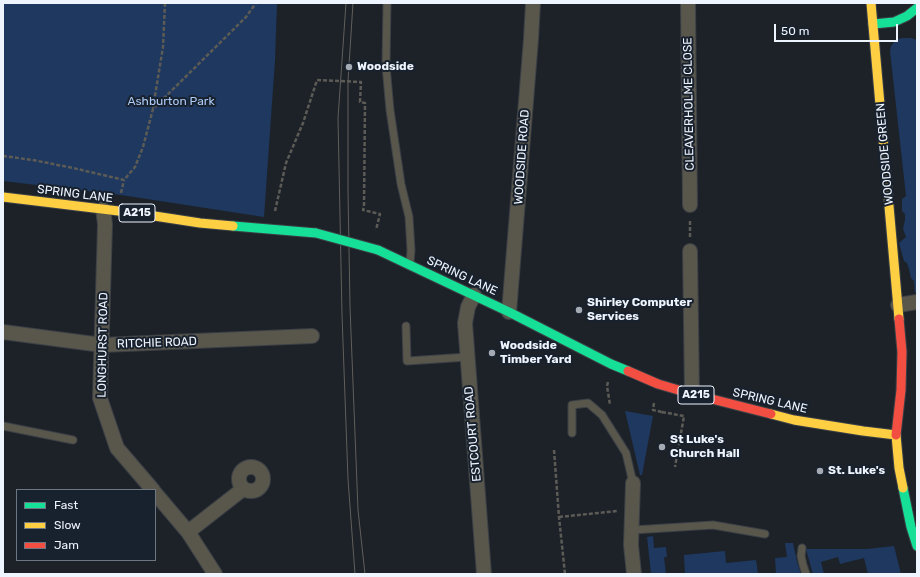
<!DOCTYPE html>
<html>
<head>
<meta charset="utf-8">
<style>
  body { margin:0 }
  #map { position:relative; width:920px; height:577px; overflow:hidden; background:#1d2229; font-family:Rubik,sans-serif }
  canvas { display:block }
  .frame { position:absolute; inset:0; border:4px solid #eff5fe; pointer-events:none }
  .legend { position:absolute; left:16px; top:489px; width:140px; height:72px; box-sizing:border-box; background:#18212e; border:1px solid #6e7681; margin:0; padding:5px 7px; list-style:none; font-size:12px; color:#eff5fe }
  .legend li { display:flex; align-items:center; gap:8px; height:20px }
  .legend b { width:20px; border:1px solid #6e7681 }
  .scale { position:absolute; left:774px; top:24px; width:124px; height:18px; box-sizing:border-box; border:2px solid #eff5fe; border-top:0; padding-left:5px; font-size:12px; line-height:14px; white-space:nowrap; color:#eff5fe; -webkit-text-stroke:3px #18212e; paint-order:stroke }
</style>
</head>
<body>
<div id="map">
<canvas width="920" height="577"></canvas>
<div class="frame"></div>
<ul class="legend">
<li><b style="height:5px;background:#16e098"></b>Fast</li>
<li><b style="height:5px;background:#ffcf43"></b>Slow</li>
<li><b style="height:5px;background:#f24e42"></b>Jam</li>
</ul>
<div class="scale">50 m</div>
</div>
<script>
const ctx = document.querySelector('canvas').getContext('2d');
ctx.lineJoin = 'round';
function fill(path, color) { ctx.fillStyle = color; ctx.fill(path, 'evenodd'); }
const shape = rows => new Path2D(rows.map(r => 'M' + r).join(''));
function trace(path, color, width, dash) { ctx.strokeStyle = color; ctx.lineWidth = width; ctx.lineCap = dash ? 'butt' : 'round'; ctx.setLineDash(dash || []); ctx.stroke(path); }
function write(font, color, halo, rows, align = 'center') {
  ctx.font = font + ' Rubik,sans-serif'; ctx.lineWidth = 4; ctx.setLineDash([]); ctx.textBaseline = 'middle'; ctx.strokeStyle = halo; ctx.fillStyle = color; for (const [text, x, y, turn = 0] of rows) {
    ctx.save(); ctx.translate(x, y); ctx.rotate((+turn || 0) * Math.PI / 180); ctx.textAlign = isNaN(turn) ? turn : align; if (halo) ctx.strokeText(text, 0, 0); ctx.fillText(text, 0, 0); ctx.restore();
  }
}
fill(shape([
  [3,3,277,3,275,60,264,217,121,195,3,181],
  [903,38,911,38,917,40,917,292,915,293,914,281,911,278,909,269,907,263,904,261,899,243,906,237,903,229,905,220,905,214,902,211,902,199,906,196,890,51,891,46,894,42,898,39],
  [625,411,653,416,642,475,640,475],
  [653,536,654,548,666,547,667,557,664,557,666,574,651,574,647,537],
  [785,543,793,543,797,562,801,574,776,574,775,558,787,557],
  [894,546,901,574,868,574,864,558,840,564,838,557,821,562,824,574,813,574,806,549,867,549],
  [725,551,726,563,756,560,758,574,685,574,684,555]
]), '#1e385f');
const lane = shape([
  [387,3,386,66,390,110,401,184,409,217,411,250,410,263],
  [406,326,407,361,467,357],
  [3,426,73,440],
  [572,433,572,405,588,403,602,415,626,453,633,483],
  [633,530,713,525,765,534],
  [802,548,801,556,803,565,806,574]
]);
const street = shape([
  [688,3,690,205],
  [103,209,105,224,100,398,117,448,153,490],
  [690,251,692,394],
  [474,295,468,307,465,323,484,574],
  [898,305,917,302],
  [509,312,531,39,533,3],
  [3,332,102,345,312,336],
  '239 479a12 12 0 1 1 24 0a12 12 0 1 1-24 0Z',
  [633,483,631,545,634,574],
  [155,493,188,532,215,574],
  [188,532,243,489]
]);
const fast = shape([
  [873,24,894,22,907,16,917,8],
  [233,226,316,233],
  [378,250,509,312,611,364,628,371],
  [903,488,911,527,917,546]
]);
const slow = shape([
  [871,3,899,319],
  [3,197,135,213,200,223,233,226],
  [771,414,794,420,863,431,896,435,899,468,903,488]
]);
const jam = shape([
  [628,371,658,384,692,394,771,414],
  [896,435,901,390,902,352,899,319]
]);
trace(lane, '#3b4046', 9);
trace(street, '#3b4046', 16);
trace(fast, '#3b4046', 11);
trace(slow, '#3b4046', 11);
trace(jam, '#3b4046', 11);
trace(shape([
  [153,108,163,47,165,3],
  [3,156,33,160,73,168,124,180,135,167,143,147,153,109,246,17,256,3],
  [121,193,124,180],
  [275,211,286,163,303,123,317,80,361,82,360,102,365,103,364,206,363,210,380,214,376,230],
  [690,237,690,220],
  [608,382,607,386,610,405],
  [654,403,653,410,662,412,662,414],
  [662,412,684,416,675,467],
  [554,450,559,517,565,574],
  [559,517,617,511]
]), '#5c5b55', 2.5, [4, 2]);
trace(lane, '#59564c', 7);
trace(street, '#59564c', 14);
trace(fast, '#16e098', 9);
trace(slow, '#ffcf43', 9);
trace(jam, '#f24e42', 9);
trace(shape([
  [346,3,338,118,342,315,348,479,355,574],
  [353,3,348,81,348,191,350,307,358,510,365,574]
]), '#605f5b', 1);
const fastBridge = shape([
  [316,233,378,250]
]);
trace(fastBridge, '#3b4046', 11, []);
trace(fastBridge, '#16e098', 9);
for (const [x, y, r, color] of [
  [349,67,4,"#a6abb3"],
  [579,310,4,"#a6abb3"],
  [492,353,4,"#a6abb3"],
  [662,447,4,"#a6abb3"],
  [820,471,4,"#a6abb3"]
]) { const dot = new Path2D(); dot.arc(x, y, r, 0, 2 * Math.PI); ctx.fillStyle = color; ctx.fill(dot); trace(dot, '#18212e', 1.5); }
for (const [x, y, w] of [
  [137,213,36],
  [696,395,36]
]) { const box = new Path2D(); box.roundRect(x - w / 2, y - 9, w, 18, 3); ctx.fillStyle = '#18212e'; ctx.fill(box); trace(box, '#eff5fe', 1); }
write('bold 11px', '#eff5fe', null, [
  ["A215",137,213],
  ["A215",696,395]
]);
write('bold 12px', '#eff5fe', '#18212e', [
  ["Woodside",357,67],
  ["Shirley Computer",587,303],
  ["Services",587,317],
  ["Woodside",500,346],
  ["Timber Yard",500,360],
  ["St Luke's",670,440],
  ["Church Hall",670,454],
  ["St. Luke's",828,471]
], 'left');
write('12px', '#adcbf7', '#18212e', [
  ["Ashburton Park",171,102]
]);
write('12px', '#eff5fe', '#18212e', [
  ["CLEAVERHOLME CLOSE",689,104,-91],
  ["WOODSIDE GREEN",885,154,-95],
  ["WOODSIDE ROAD",522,157,-86],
  ["SPRING LANE",75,194,7],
  ["SPRING LANE",462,276,25],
  ["RITCHIE ROAD",157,343,-2],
  ["LONGHURST ROAD",103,345,-89],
  ["SPRING LANE",770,401,13],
  ["ESTCOURT ROAD",473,434,-95]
]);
</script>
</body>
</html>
